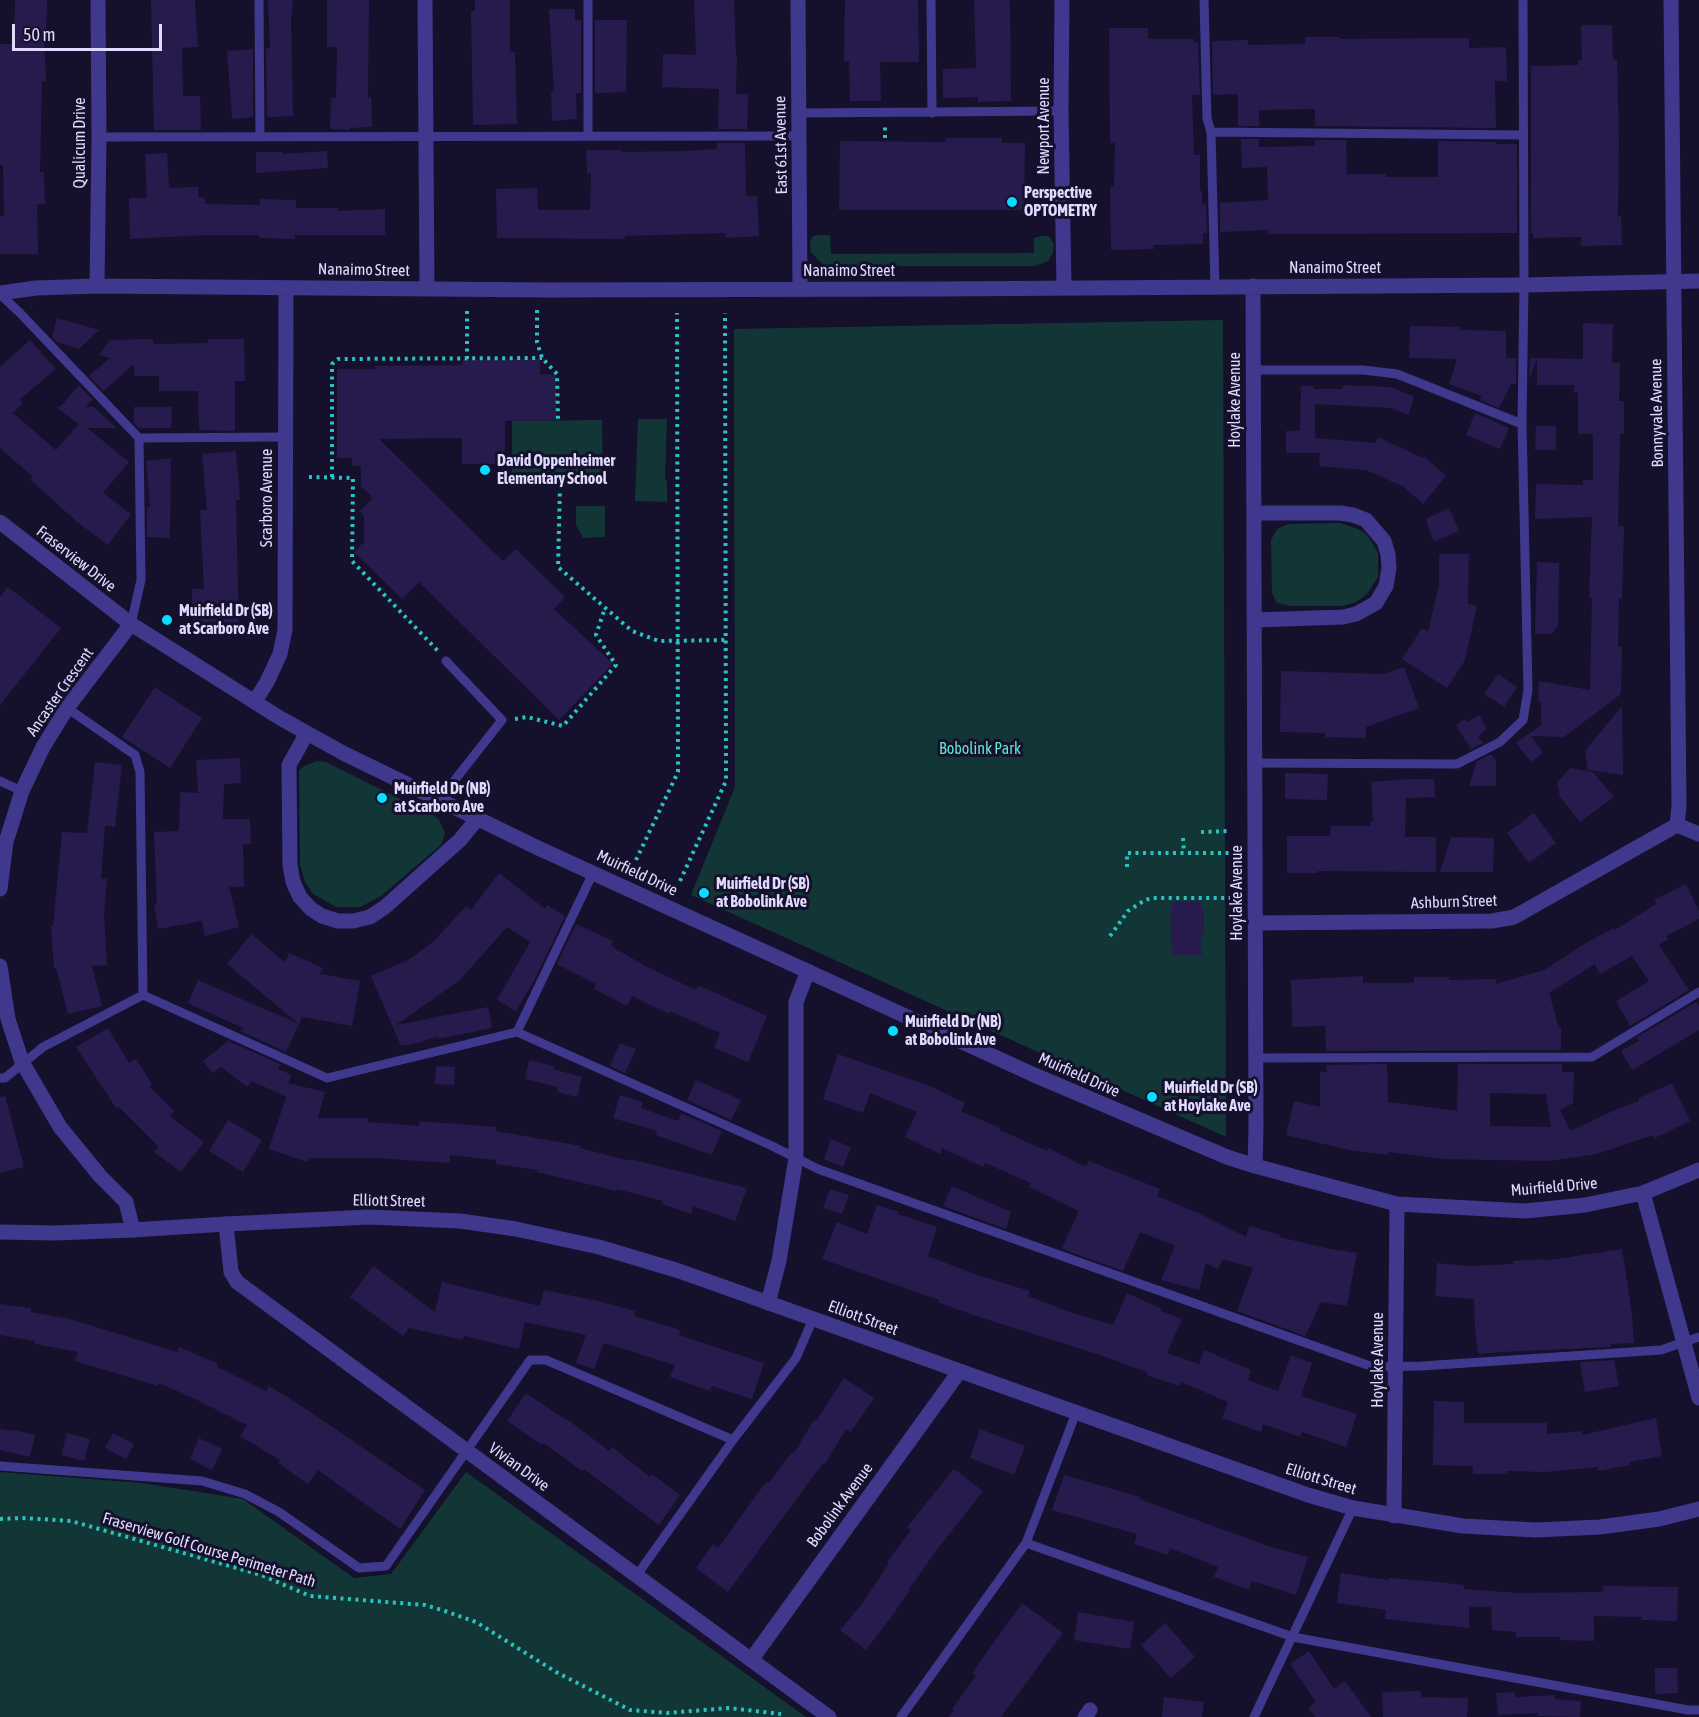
<!DOCTYPE html>
<html>
<head>
<meta charset="utf-8">
<style>
  body { margin:0 }
  #map { position:relative; width:1699px; height:1717px; overflow:hidden; background:#15102c; font-family:"Asap Condensed",sans-serif }
  canvas { display:block }
  .scale { position:absolute; left:12px; top:24px; width:150px; height:27px; box-sizing:border-box; border:3px solid #e0daff; border-top:0; padding-left:8px; font-size:18px; line-height:21px; white-space:nowrap; color:#e0daff; -webkit-text-stroke:4px #15102c; paint-order:stroke }
</style>
</head>
<body>
<div id="map">
<canvas width="1699" height="1717"></canvas>
<div class="scale">50 m</div>
</div>
<script>
const ctx = document.querySelector('canvas').getContext('2d');
ctx.lineJoin = 'round';
function fill(path, color) { ctx.fillStyle = color; ctx.fill(path, 'evenodd'); }
const shape = rows => new Path2D(rows.map(r => 'M' + r).join(''));
function trace(path, color, width, dash) { ctx.strokeStyle = color; ctx.lineWidth = width; ctx.lineCap = dash ? 'butt' : 'round'; ctx.setLineDash(dash || []); ctx.stroke(path); }
function write(font, color, halo, rows, align = 'center') {
  ctx.font = font + ' "Asap Condensed",sans-serif'; ctx.lineWidth = 6; ctx.setLineDash([]); ctx.textBaseline = 'middle'; ctx.strokeStyle = halo; ctx.fillStyle = color; for (const [text, x, y, turn = 0] of rows) {
    ctx.save(); ctx.translate(x, y); ctx.rotate((+turn || 0) * Math.PI / 180); ctx.textAlign = isNaN(turn) ? turn : align; if (halo) ctx.strokeText(text, 0, 0); ctx.fillText(text, 0, 0); ctx.restore();
  }
}
fill(shape([
  [819,235,830,235,831,254,1034,253,1034,238,1041,236,1049,236,1054,244,1053,253,1048,261,1035,266,826,266,819,261,811,252,810,241,813,236],
  [1223,320,1226,1137,691,895,735,787,734,329],
  [638,419,667,419,665,477,667,482,667,502,635,501],
  [602,420,603,486,512,487,512,421],
  [576,506,605,506,605,537,583,538,576,525],
  [1340,523,1358,529,1366,534,1371,541,1378,553,1378,577,1367,594,1356,602,1343,606,1291,606,1277,603,1272,593,1271,540,1277,529,1288,524],
  [317,761,326,762,436,817,439,820,445,833,441,845,381,896,360,907,336,907,313,894,305,882,300,864,299,770,304,766],
  [0,1472,142,1483,243,1499,354,1578,391,1574,466,1472,806,1717,0,1717]
]), '#123636');
fill(shape([
  [15,0,47,0,46,36,44,36,46,81,42,81,40,172,44,172,45,204,37,204,38,254,0,254,0,216,4,216,3,165,0,165,0,44,14,44],
  [151,0,195,0,198,47,182,48,183,96,200,96,201,130,154,130],
  [268,0,293,0,291,21,293,116,267,117,266,49,270,48],
  [327,0,369,0,368,98,371,97,372,127,350,128,350,130,330,129,331,98,336,98,337,47,327,47],
  [475,0,510,0,510,52,515,52,517,124,473,125,471,11,475,11],
  [694,0,734,0,736,56,737,56,736,94,748,94,747,129,718,129,719,89,662,87,663,54,696,55],
  [845,0,918,0,919,62,880,62,881,101,850,101,849,61,844,61],
  [974,0,1010,0,1011,101,978,102,978,97,943,98,943,69,976,68],
  [549,9,575,9,575,20,581,20,581,93,576,93,577,119,552,121,551,92,554,91],
  [595,20,627,20,626,92,595,93],
  [1581,25,1612,25,1613,60,1617,59,1619,139,1618,216,1621,216,1622,245,1581,246,1581,237,1533,238,1533,233,1531,233,1531,66,1578,65,1578,60,1582,60],
  [1109,28,1148,28,1148,39,1194,39,1194,42,1198,42,1200,95,1192,95,1194,155,1200,155,1200,191,1202,191,1202,204,1206,203,1207,233,1203,233,1203,244,1153,245,1154,249,1111,250,1110,187,1114,187,1115,143,1110,143],
  [1305,37,1339,37,1339,39,1469,38,1469,48,1506,47,1507,81,1495,81,1496,128,1315,126,1315,109,1259,110,1259,126,1238,126,1238,94,1213,95,1212,41,1248,40,1248,45,1305,44],
  [253,49,253,117,232,119,227,51],
  [945,138,1002,138,1002,143,1025,143,1024,210,839,210,840,141,946,142],
  [1241,139,1259,139,1259,147,1315,146,1315,140,1346,140,1347,174,1386,174,1386,177,1438,177,1438,141,1496,142,1496,144,1517,144,1517,233,1268,234,1268,230,1220,232,1220,203,1268,200,1267,167,1242,168],
  [717,143,745,143,746,196,757,196,759,236,726,238,725,233,625,236,625,239,497,238,496,189,537,188,538,210,590,210,591,173,587,173,586,150,621,150,621,152,685,151,717,149],
  [327,151,328,168,256,173,256,152,282,152,282,154],
  [167,153,169,188,198,187,198,197,205,198,205,204,260,205,260,199,296,200,296,208,338,208,338,211,385,209,385,235,295,235,295,239,259,238,259,235,206,235,130,239,129,198,147,198,145,154],
  [57,318,99,330,79,349,57,342,52,337],
  [1583,323,1613,324,1612,363,1620,363,1619,401,1624,401,1624,434,1620,434,1618,526,1624,526,1622,599,1619,599,1618,647,1622,647,1621,694,1564,737,1531,736,1543,753,1531,762,1516,743,1541,725,1541,701,1538,701,1539,681,1590,690,1592,598,1589,598,1592,517,1535,519,1536,484,1583,485,1583,480,1593,480,1593,434,1578,434,1578,393,1574,392,1574,385,1537,385,1537,359,1529,379,1530,358,1583,359],
  [1410,326,1460,327,1460,330,1506,331,1506,358,1516,358,1516,384,1511,384,1499,408,1480,400,1482,396,1449,384,1457,359,1409,358],
  [153,339,153,344,208,343,208,339,244,339,245,381,235,381,235,431,199,430,198,391,159,391,159,376,134,376,134,364,103,391,89,376,110,358,99,355,110,340],
  [30,340,56,369,19,400,23,403,13,413,56,450,79,424,56,407,60,407,79,385,93,400,85,407,94,407,117,428,87,428,129,462,103,493,131,514,108,545,77,522,31,480,33,477,0,448,0,367],
  [540,359,540,374,556,375,556,420,505,421,505,464,462,464,462,438,379,439,503,561,516,549,565,597,554,609,613,664,559,720,419,582,402,599,354,552,364,542,364,516,360,511,373,498,361,486,361,466,352,466,352,458,337,458,337,369,375,369,375,366,462,365,463,360],
  [1343,385,1390,387,1413,396,1413,402,1408,415,1392,408,1315,404,1315,438,1375,443,1378,437,1422,458,1424,456,1446,476,1423,504,1404,487,1366,470,1319,466,1320,453,1286,453,1286,431,1300,431,1301,386,1314,386,1314,389,1342,389],
  [134,407,172,407,171,428,139,428,134,423],
  [1475,413,1509,428,1500,449,1466,435],
  [1536,426,1556,426,1556,450,1535,450],
  [236,451,240,500,236,500,239,635,193,635,192,589,204,589,200,510,207,510,202,454],
  [171,458,170,538,147,537,147,507,150,507,146,461],
  [1449,508,1459,531,1434,542,1427,524,1427,518],
  [1439,554,1469,554,1468,604,1477,606,1465,660,1447,688,1402,659,1422,628,1428,632,1439,584],
  [1537,562,1559,563,1558,626,1552,634,1535,634],
  [8,587,61,628,0,705,0,597],
  [1404,667,1419,708,1366,727,1366,738,1325,737,1325,733,1280,732,1281,671,1383,674],
  [1498,674,1517,687,1504,707,1484,694],
  [155,687,202,718,170,768,122,737],
  [1622,706,1623,775,1588,770,1585,751],
  [1479,715,1487,729,1478,736,1483,743,1471,749,1456,725,1465,719,1468,722],
  [1491,754,1496,760,1496,786,1469,786,1477,761],
  [240,758,241,783,224,784,223,819,250,819,251,844,243,844,244,887,229,887,239,927,205,936,202,921,158,929,154,904,157,903,154,832,179,831,180,792,198,793,196,760],
  [95,762,122,765,115,827,105,826,101,879,107,879,104,915,107,965,92,966,102,1006,68,1014,56,968,54,968,51,926,53,926,62,832,87,833],
  [1570,768,1593,772,1614,797,1580,822,1560,797,1557,783],
  [1285,773,1328,774,1327,800,1285,799],
  [1410,779,1434,779,1435,797,1406,798,1405,837,1436,837,1436,872,1318,871,1317,873,1287,873,1287,836,1330,836,1331,826,1370,826,1371,821,1373,821,1371,782],
  [1534,813,1556,843,1529,863,1507,833],
  [1451,837,1494,838,1493,872,1440,872],
  [499,873,545,909,547,905,565,916,535,979,516,1011,497,1000,530,942,507,927,460,980,396,1025,488,1007,492,1028,437,1039,438,1036,422,1042,401,1046,371,976,408,960,433,942,466,906,471,910],
  [1686,884,1699,911,1699,919,1666,936,1668,939,1659,945,1689,990,1630,1026,1616,1001,1649,981,1632,956,1600,974,1595,964,1549,993,1559,1028,1561,1028,1561,1050,1326,1051,1325,1026,1292,1027,1291,980,1363,976,1363,983,1414,983,1414,977,1449,977,1449,980,1496,979,1496,984,1544,970,1584,944,1614,928,1615,930,1656,904,1654,900],
  [1201,901,1201,910,1204,910,1204,935,1201,935,1202,955,1172,955,1170,910,1172,910,1172,902],
  [576,924,613,941,611,946,647,967,696,990,698,985,767,1016,748,1062,714,1048,720,1033,670,1011,669,1014,632,996,627,1006,594,989,596,984,557,964],
  [251,934,285,962,289,953,323,968,320,974,360,981,352,1026,302,1017,299,1024,227,964],
  [198,980,299,1024,286,1052,240,1031,243,1028,188,1003],
  [1696,1002,1699,1006,1699,1030,1632,1070,1621,1051,1639,1041,1637,1037],
  [108,1028,129,1063,136,1059,152,1084,149,1086,174,1111,170,1116,204,1142,181,1172,154,1152,158,1146,119,1107,116,1108,76,1047],
  [228,1041,280,1064,278,1069,292,1075,288,1083,325,1092,318,1118,368,1118,368,1122,419,1126,419,1121,496,1127,496,1131,581,1146,580,1148,630,1161,630,1159,747,1188,735,1221,693,1206,691,1214,662,1204,663,1201,617,1189,616,1191,537,1172,538,1170,496,1164,496,1160,450,1155,450,1163,375,1158,309,1158,307,1162,269,1149,286,1097,252,1081,247,1087,221,1067,213,1073,203,1061],
  [620,1043,636,1049,625,1073,610,1066],
  [838,1054,930,1086,965,1103,961,1111,1000,1128,1000,1130,1047,1151,1048,1148,1086,1167,1089,1161,1160,1189,1157,1196,1198,1213,1246,1237,1249,1226,1280,1235,1279,1237,1330,1249,1357,1253,1347,1306,1321,1302,1305,1336,1237,1311,1253,1268,1223,1259,1218,1269,1206,1263,1199,1290,1161,1280,1175,1246,1140,1232,1123,1271,1068,1251,1062,1248,1079,1211,1029,1187,1031,1183,985,1163,983,1167,942,1148,940,1154,905,1137,917,1112,870,1093,863,1113,823,1099],
  [529,1060,554,1066,553,1069,582,1077,577,1097,557,1092,558,1087,525,1079],
  [1387,1064,1388,1102,1457,1111,1458,1064,1562,1064,1562,1072,1574,1072,1573,1103,1560,1110,1570,1131,1615,1110,1639,1101,1639,1098,1672,1083,1690,1121,1655,1138,1653,1135,1597,1154,1548,1161,1441,1159,1389,1152,1388,1155,1349,1150,1286,1135,1294,1101,1320,1107,1320,1072,1327,1072,1326,1065],
  [1490,1093,1546,1094,1551,1127,1490,1126],
  [436,1066,455,1067,454,1085,435,1084],
  [696,1080,741,1100,731,1120,687,1100],
  [620,1095,643,1102,641,1108,678,1121,681,1113,722,1131,712,1155,656,1135,657,1131,613,1118],
  [5,1096,24,1167,0,1173,0,1097],
  [228,1120,262,1140,243,1172,209,1151],
  [831,1139,851,1147,843,1167,824,1159],
  [952,1186,1011,1212,1006,1229,943,1206],
  [830,1189,849,1195,842,1214,823,1208],
  [877,1205,899,1212,898,1214,937,1227,928,1256,977,1275,1030,1291,1028,1296,1069,1312,1113,1325,1127,1293,1162,1309,1161,1311,1182,1319,1167,1353,1199,1364,1204,1350,1251,1370,1248,1380,1278,1391,1291,1355,1312,1363,1301,1396,1357,1414,1346,1447,1302,1432,1300,1437,1263,1424,1261,1432,1222,1418,1228,1402,1181,1382,1180,1386,1146,1375,1147,1372,1094,1353,973,1315,938,1302,939,1300,822,1259,837,1222,867,1234],
  [1622,1249,1632,1314,1634,1343,1611,1344,1611,1347,1501,1352,1478,1354,1475,1330,1474,1299,1435,1296,1437,1263,1468,1266,1513,1264,1513,1261,1543,1259,1543,1261],
  [373,1266,435,1312,442,1282,540,1306,544,1290,598,1301,635,1311,634,1316,680,1330,679,1335,764,1363,752,1399,712,1386,710,1391,670,1377,675,1365,604,1343,594,1369,576,1363,586,1335,525,1322,519,1349,464,1336,463,1340,409,1328,403,1336,350,1297],
  [0,1304,31,1308,31,1312,70,1319,177,1352,179,1347,218,1364,217,1367,266,1391,269,1386,300,1405,425,1490,400,1529,318,1470,308,1484,278,1463,280,1460,240,1436,247,1425,193,1398,159,1383,158,1386,75,1361,78,1352,35,1344,35,1341,0,1335],
  [1614,1360,1619,1386,1585,1392,1580,1362],
  [844,1378,874,1398,851,1432,846,1429,825,1464,823,1463,728,1592,696,1568,713,1544,718,1548,766,1482,769,1483,792,1452,794,1453,814,1420,816,1421],
  [526,1393,566,1420,567,1419,609,1451,612,1447,650,1477,652,1474,680,1495,659,1525,584,1469,582,1471,544,1443,542,1445,507,1421],
  [1434,1401,1464,1402,1464,1423,1547,1423,1547,1434,1582,1431,1582,1435,1656,1418,1662,1456,1629,1462,1630,1465,1598,1471,1598,1467,1545,1472,1507,1471,1507,1474,1473,1474,1473,1466,1433,1465],
  [0,1429,12,1431,13,1430,35,1435,30,1457,0,1450],
  [980,1429,1025,1446,1014,1475,970,1458],
  [67,1433,90,1439,84,1461,61,1455],
  [113,1433,134,1444,126,1459,105,1448],
  [199,1438,222,1449,212,1470,190,1459],
  [954,1469,983,1491,936,1551,909,1589,910,1590,892,1616,866,1650,840,1630,862,1604,889,1563,887,1562,911,1530,907,1527],
  [1064,1475,1140,1497,1139,1499,1271,1547,1308,1557,1296,1595,1252,1581,1249,1590,1214,1577,1218,1567,1170,1548,1168,1555,1134,1544,1137,1534,1052,1510],
  [1341,1573,1389,1580,1389,1578,1429,1581,1464,1585,1464,1589,1518,1593,1603,1592,1603,1586,1678,1587,1677,1621,1642,1620,1642,1617,1594,1616,1594,1641,1560,1640,1560,1637,1516,1637,1516,1632,1492,1630,1491,1607,1469,1607,1469,1628,1385,1619,1386,1610,1337,1603],
  [1022,1603,1063,1633,1001,1717,949,1717,954,1710,952,1709,976,1676,972,1673],
  [1078,1612,1134,1622,1130,1649,1074,1640],
  [1165,1623,1195,1657,1171,1678,1141,1645],
  [1309,1651,1334,1689,1345,1681,1371,1717,1315,1717,1308,1708,1316,1702,1290,1664],
  [1655,1668,1677,1668,1678,1693,1655,1694],
  [1421,1691,1421,1697,1468,1698,1467,1717,1383,1717,1382,1692],
  [1515,1692,1515,1697,1555,1695,1555,1699,1581,1701,1580,1717,1538,1716,1538,1713,1498,1715,1496,1693],
  [1164,1697,1204,1702,1202,1717,1162,1717]
]), '#271b4e');
trace(shape([
  [885,138,885,125],
  [537,310,537,342,542,358,557,374,558,420],
  [467,359,467,311],
  [309,477,353,478,352,561,438,651],
  [332,477,332,364,338,359,542,358],
  [560,486,558,567,632,631,659,641,726,640],
  [515,719,527,717,563,726,616,665,596,635,605,608],
  [1201,832,1230,831],
  [1183,838,1184,853],
  [636,860,678,772,677,313],
  [1127,867,1127,853,1230,853],
  [680,881,726,781,725,313],
  [1110,936,1128,911,1145,900,1153,898,1230,898],
  [0,1519,23,1518,71,1521,261,1575,310,1596,425,1605,445,1611,476,1622,556,1672,630,1710,667,1713,729,1708,781,1714]
]), '#2ac4c0', 4, [3, 4.5]);
trace(shape([
  [259,0,260,137],
  [588,0,588,135],
  [931,0,932,113],
  [1204,0,1207,118,1211,132,1522,135],
  [798,113,1061,111],
  [1211,132,1215,287],
  [99,137,798,136],
  [0,294,20,313,139,438,141,580,131,624],
  [1253,370,1363,370,1397,374,1522,424],
  [139,438,285,437],
  [67,708,135,755,140,772,143,995],
  [1255,763,1457,764,1500,742,1523,720,1528,690,1522,424,1524,285,1523,0],
  [0,781,22,791],
  [439,800,502,720,446,661],
  [143,995,327,1078,517,1032,770,1145,818,1169,1373,1367,1422,1366,1661,1350,1699,1337],
  [517,1032,593,873],
  [1256,1058,1592,1057,1699,992],
  [0,1078,5,1078,43,1047,143,995],
  [0,1466,202,1481,245,1494,279,1512,359,1568,386,1566,530,1360,546,1360,733,1440],
  [1026,1543,1293,1637,1688,1710,1699,1710],
  [637,1575,733,1440,796,1358,813,1319],
  [901,1717,1026,1543,1076,1413],
  [1254,1717,1353,1508]
]), '#3f388d', 9);
trace(shape([
  [425,0,427,289],
  [798,0,800,289],
  [1062,0,1061,111,1064,288],
  [1671,0,1679,806,1677,825],
  [97,286,99,137,98,0],
  [1253,286,1256,1129,1255,1166],
  [0,293,36,288,97,286,547,290,939,289,1524,285,1699,281],
  [1254,513,1340,513,1353,515,1366,520,1384,541,1388,554,1389,568,1386,586,1376,603,1356,614,1343,617,1255,620],
  [0,522,131,624,280,718,343,753,538,848,759,949,1032,1074,1227,1157,1255,1166,1397,1204,1525,1211,1585,1205,1643,1193,1699,1170],
  [255,701,267,682,280,654,285,630,286,288],
  [307,733,289,765,290,865,293,882,300,897,311,909,322,916,338,921,353,921,370,917,385,907,460,840,478,818],
  [0,889,6,842,22,791,43,747,67,708,131,624],
  [1256,923,1492,921,1514,917,1677,825,1699,834],
  [0,966,8,1019,22,1062,60,1127,100,1176,126,1202,133,1230],
  [1643,1193,1699,1398],
  [226,1224,231,1272,237,1282,829,1717],
  [768,1303,779,1261,796,1158,796,1002,808,971],
  [1394,1516,1397,1204],
  [751,1660,959,1372],
  [1085,1717,1090,1710]
]), '#3f388d', 15);
trace(shape([
  [0,1232,55,1233,133,1230,226,1224,369,1217,460,1221,516,1229,599,1247,679,1271,1308,1495,1353,1508,1463,1526,1536,1530,1600,1527,1659,1519,1699,1509]
]), '#3f388d', 15);
for (const [x, y, r, color] of [
  [1012,202,6,"#06ddff"],
  [485,470,6,"#06ddff"],
  [167,620,6,"#06ddff"],
  [382,798,6,"#06ddff"],
  [704,893,6,"#06ddff"],
  [893,1031,6,"#06ddff"],
  [1152,1097,6,"#06ddff"]
]) { const dot = new Path2D(); dot.arc(x, y, r, 0, 2 * Math.PI); ctx.fillStyle = color; ctx.fill(dot); trace(dot, '#15102c', 2); }
write('16px', '#e0daff', '#15102c', [
  ["Newport Avenue",1044,126,-90],
  ["Qualicum Drive",80,143,-90],
  ["East 61st Avenue",781,145,-91],
  ["Nanaimo Street",1335,268],
  ["Nanaimo Street",364,270,1],
  ["Nanaimo Street",849,271],
  ["Hoylake Avenue",1235,400,-90],
  ["Bonnyvale Avenue",1657,413,-91],
  ["Scarboro Avenue",267,498,-90],
  ["Fraserview Drive",76,559,38],
  ["Ancaster Crescent",60,692,-55],
  ["Muirfield Drive",637,873,25],
  ["Hoylake Avenue",1237,893,-90],
  ["Ashburn Street",1454,902,-2],
  ["Muirfield Drive",1079,1075,24],
  ["Muirfield Drive",1554,1187,-5],
  ["Elliott Street",389,1201,1],
  ["Elliott Street",863,1318,20],
  ["Hoylake Avenue",1378,1360,-90],
  ["Vivian Drive",519,1467,36],
  ["Elliott Street",1321,1479,17],
  ["Bobolink Avenue",840,1505,-54],
  ["Fraserview Golf Course Perimeter Path",209,1550,17]
]);
write('bold 16px', '#e0daff', '#15102c', [
  ["Perspective",1024,193],
  ["OPTOMETRY",1024,211],
  ["David Oppenheimer",497,461],
  ["Elementary School",497,479],
  ["Muirfield Dr (SB)",179,611],
  ["at Scarboro Ave",179,629],
  ["Muirfield Dr (NB)",394,789],
  ["at Scarboro Ave",394,807],
  ["Muirfield Dr (SB)",716,884],
  ["at Bobolink Ave",716,902],
  ["Muirfield Dr (NB)",905,1022],
  ["at Bobolink Ave",905,1040],
  ["Muirfield Dr (SB)",1164,1088],
  ["at Hoylake Ave",1164,1106]
], 'left');
write('16px', '#5ee7ca', '#15102c', [
  ["Bobolink Park",980,749]
]);
</script>
</body>
</html>
